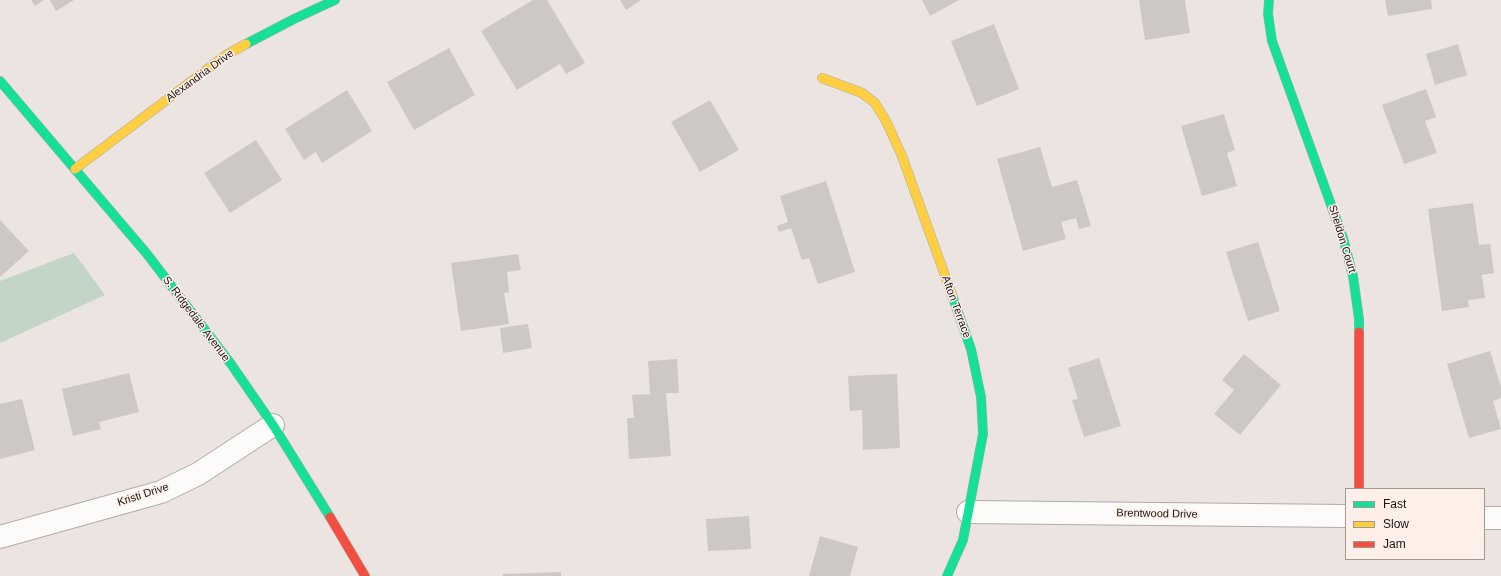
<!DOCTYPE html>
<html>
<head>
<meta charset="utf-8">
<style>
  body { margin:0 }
  #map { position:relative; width:1501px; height:576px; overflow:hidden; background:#ece4e1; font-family:Arial,sans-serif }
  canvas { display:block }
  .legend { position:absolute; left:1345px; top:488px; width:140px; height:72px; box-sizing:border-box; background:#feefe9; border:1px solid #a29793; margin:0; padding:5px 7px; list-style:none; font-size:12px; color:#191412 }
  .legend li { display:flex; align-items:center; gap:8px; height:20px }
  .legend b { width:20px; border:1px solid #a29793 }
</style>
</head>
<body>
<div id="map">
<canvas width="1501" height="576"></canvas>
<ul class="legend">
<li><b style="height:5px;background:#16e098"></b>Fast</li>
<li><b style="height:5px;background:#ffcf43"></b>Slow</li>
<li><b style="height:5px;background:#f24e42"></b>Jam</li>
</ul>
</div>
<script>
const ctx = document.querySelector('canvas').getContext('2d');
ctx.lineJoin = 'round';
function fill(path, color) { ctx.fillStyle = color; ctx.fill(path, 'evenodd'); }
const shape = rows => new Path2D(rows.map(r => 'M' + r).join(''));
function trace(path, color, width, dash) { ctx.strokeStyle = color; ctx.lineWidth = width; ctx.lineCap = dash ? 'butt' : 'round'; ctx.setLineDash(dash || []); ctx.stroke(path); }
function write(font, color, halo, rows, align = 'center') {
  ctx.font = font + ' Arial,sans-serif'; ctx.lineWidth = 3; ctx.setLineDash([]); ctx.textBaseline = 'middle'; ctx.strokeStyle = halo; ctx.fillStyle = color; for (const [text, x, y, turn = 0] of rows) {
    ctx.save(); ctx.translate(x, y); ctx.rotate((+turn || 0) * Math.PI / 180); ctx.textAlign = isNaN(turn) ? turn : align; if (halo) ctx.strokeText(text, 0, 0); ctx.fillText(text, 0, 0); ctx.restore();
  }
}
fill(shape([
  [74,253,105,295,0,343,0,281]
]), '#c3d5c4');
fill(shape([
  [31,0,44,0,35,6],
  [50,0,74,0,56,11],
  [533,0,547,0,585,63,566,74,560,64,517,90,481,31],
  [620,0,641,0,626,10],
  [922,0,959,0,930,16],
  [1139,0,1185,0,1190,33,1145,40],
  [1385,0,1431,0,1432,9,1388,16],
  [994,24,1019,89,977,106,951,41],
  [1458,44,1467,75,1435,85,1426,54],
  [449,48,475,95,414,130,387,82],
  [1426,89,1436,117,1425,121,1437,153,1404,164,1382,105],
  [347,90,372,131,322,163,316,152,304,160,285,129],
  [710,100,739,150,700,172,671,122],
  [1224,114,1235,150,1227,153,1237,186,1202,196,1181,126],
  [256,140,282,180,230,213,204,173],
  [1040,147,1052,187,1077,180,1091,226,1079,229,1076,218,1061,222,1066,239,1023,251,997,159],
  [826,181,855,272,818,284,809,258,802,260,791,228,779,232,777,226,788,222,780,196],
  [1473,203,1479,245,1490,244,1494,273,1482,275,1485,298,1468,300,1469,307,1442,311,1428,209],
  [0,220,29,251,0,277],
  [1258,242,1280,311,1248,321,1226,252],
  [518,254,521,270,507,272,509,292,504,293,509,324,461,331,451,263],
  [528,324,532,348,503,353,500,328],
  [1490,351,1501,387,1501,398,1493,401,1501,429,1469,438,1447,364],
  [1244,354,1281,385,1240,435,1214,414,1234,390,1222,380],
  [1099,358,1121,426,1084,437,1072,400,1078,399,1068,368],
  [677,359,679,393,666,393,671,456,629,459,627,418,634,418,632,395,650,394,648,361],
  [129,373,139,412,99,422,101,429,73,436,62,389],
  [897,374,900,448,863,450,862,410,850,411,848,376],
  [22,399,35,450,0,459,0,404],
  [749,516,751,549,708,551,706,519],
  [820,536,858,547,850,576,809,576],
  [561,572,561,576,503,576,503,574]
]), '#cec8c5');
const street = shape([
  [968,512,1346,516],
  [1484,518,1501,518],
  [0,537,161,492,198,474,273,425]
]);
const fast = shape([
  [1269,0,1268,14,1272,41,1343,238,1353,276,1359,319,1359,332],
  [246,44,294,19,335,0],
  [0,81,147,254,231,364,273,425,330,517],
  [947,576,963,540,983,434,981,397,971,349,952,295]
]);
const slow = shape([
  [822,78,862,93,875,103,886,121,902,156,952,295],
  [75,169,226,55,246,44]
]);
const jam = shape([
  [1359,332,1359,489],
  [330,517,365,576]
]);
trace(street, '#b1aba8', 24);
trace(fast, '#b1aba8', 10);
trace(slow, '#b1aba8', 10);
trace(jam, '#b1aba8', 10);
trace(street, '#fcfbfa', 22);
trace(fast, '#16e098', 9);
trace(slow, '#ffcf43', 9);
trace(jam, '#f24e42', 9);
write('11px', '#191412', '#feefe9', [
  ["Alexandria Drive",200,76,-36],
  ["Sheldon Court",1342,239,73],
  ["Afton Terrace",956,307,70],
  ["S. Ridgedale Avenue",196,319,53],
  ["Kristi Drive",143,495,-18],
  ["Brentwood Drive",1157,514,1]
]);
</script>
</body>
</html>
